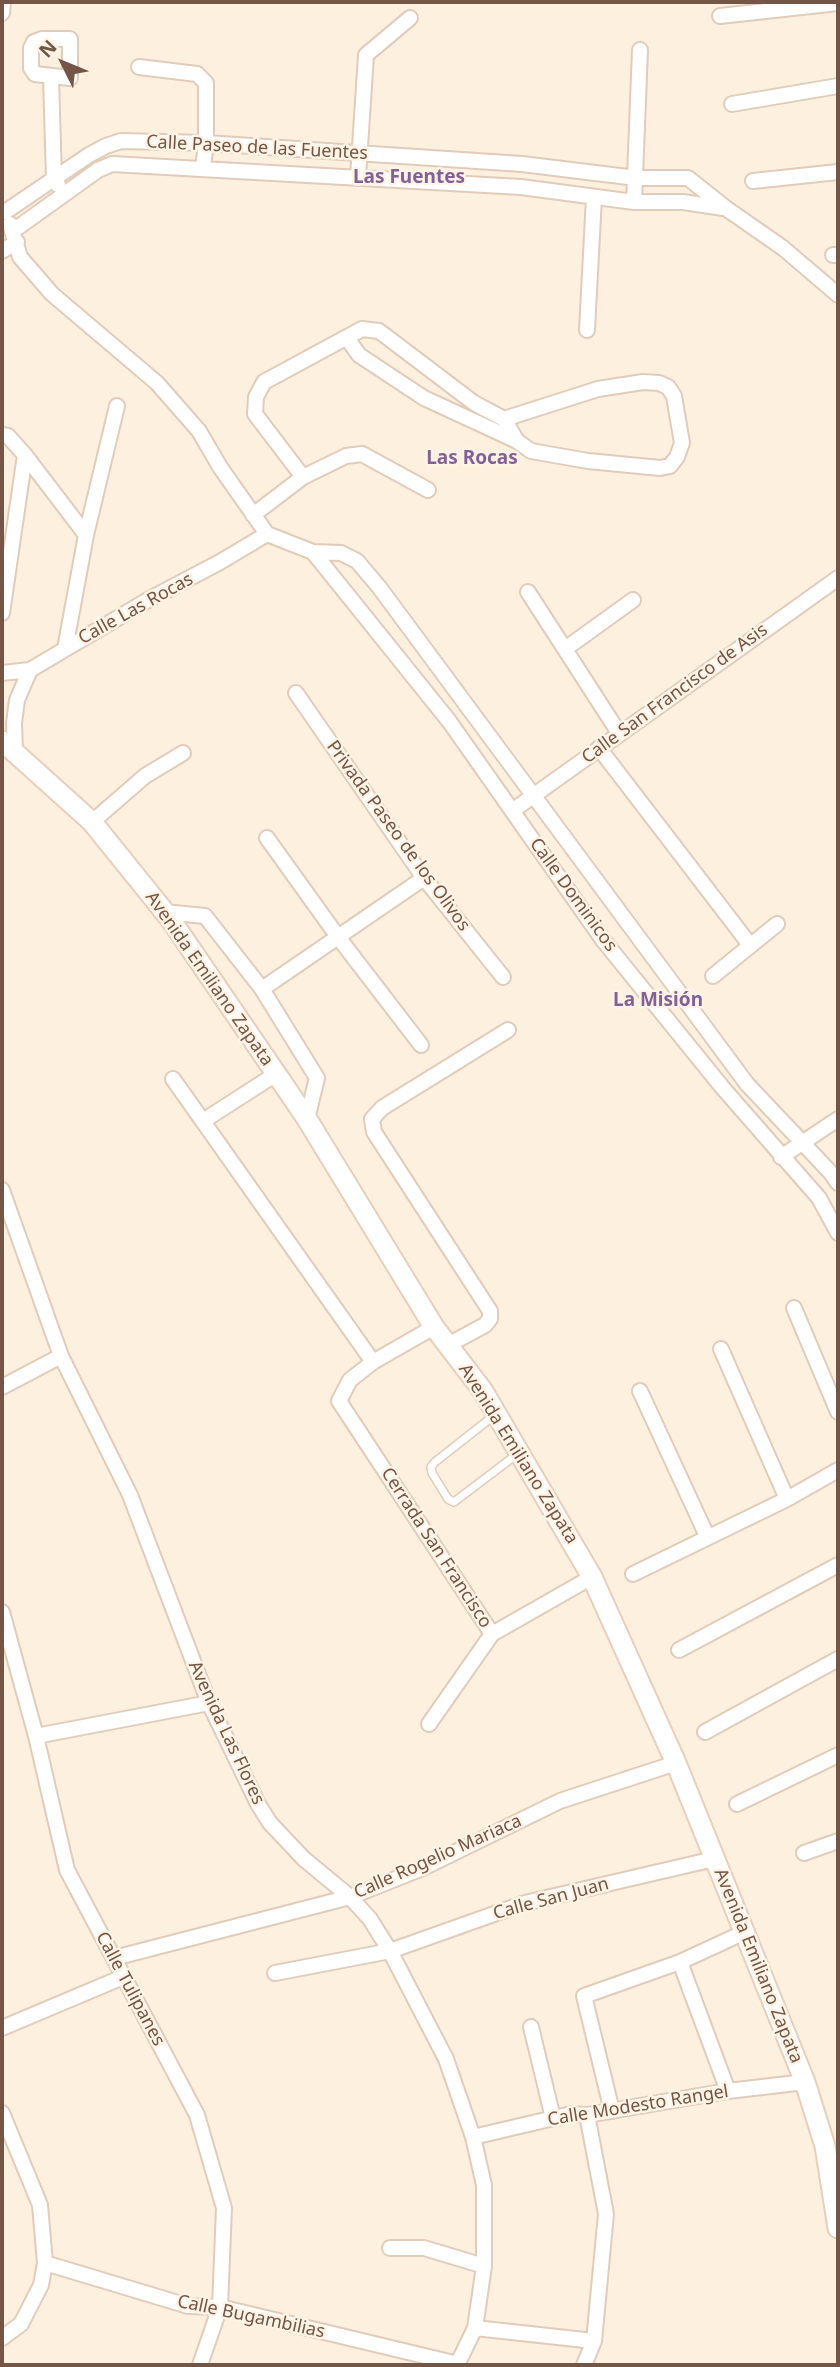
<!DOCTYPE html>
<html>
<head>
<meta charset="utf-8">
<style>
  body { margin:0 }
  #map { position:relative; width:840px; height:2367px; overflow:hidden; background:#fdf0df; font-family:"Noto Sans",sans-serif }
  canvas { display:block }
  .frame { position:absolute; inset:0; border:4px solid #745546; pointer-events:none }
  .north { position:absolute; left:28px; top:28px; width:70px; height:70px; -webkit-text-stroke:5px #fff4e6; paint-order:stroke; rotate:313deg; font-size:19px; font-weight:700; line-height:28px; text-align:center; color:#745546 }
  .north::after { content:''; display:block; margin:auto; width:24px; height:32px; background:#745546; clip-path:polygon(50% 0,100% 100%,50% 72%,0 100%) }
</style>
</head>
<body>
<div id="map">
<canvas width="840" height="2367"></canvas>
<div class="frame"></div>
<div class="north">N</div>
</div>
<script>
const ctx = document.querySelector('canvas').getContext('2d');
ctx.lineJoin = 'round';
const shape = rows => new Path2D(rows.map(r => 'M' + r).join(''));
function trace(path, color, width, dash) { ctx.strokeStyle = color; ctx.lineWidth = width; ctx.lineCap = dash ? 'butt' : 'round'; ctx.setLineDash(dash || []); ctx.stroke(path); }
function write(font, color, halo, rows, align = 'center') {
  ctx.font = font + ' "Noto Sans",sans-serif'; ctx.lineWidth = 5; ctx.setLineDash([]); ctx.textBaseline = 'middle'; ctx.strokeStyle = halo; ctx.fillStyle = color; for (const [text, x, y, turn = 0] of rows) {
    ctx.save(); ctx.translate(x, y); ctx.rotate((+turn || 0) * Math.PI / 180); ctx.textAlign = isNaN(turn) ? turn : align; if (halo) ctx.strokeText(text, 0, 0); ctx.fillText(text, 0, 0); ctx.restore();
  }
}
const service = shape([
  [496,1414,435,1462,431,1467,432,1473,448,1499,454,1502,516,1455]
]);
const minor = shape([
  [2,13,3,2],
  [720,16,838,3],
  [42,39,70,39,70,78,35,74,31,68,31,48,34,42,42,39],
  [139,67,197,74,206,83,206,143,203,168],
  [51,77,54,179,58,185],
  [732,104,838,86],
  [358,177,366,55,410,18],
  [753,181,838,172],
  [634,202,640,50],
  [5,212,89,155,106,146,121,141,206,143,522,164,636,178,688,178,727,209,783,248,838,295],
  [10,224,20,257,52,294,157,383,199,431,220,467,267,534],
  [13,231,98,170,112,164,521,187,634,202,683,202,723,208],
  [2,251,17,242],
  [833,255,838,255],
  [587,330,594,197],
  [347,338,359,355,424,398,517,441],
  [2,435,8,436,25,455,86,535],
  [303,477,255,414,256,397,264,382,362,329,379,331,474,403,504,419,517,441,531,451,588,461,660,468,670,466,677,457,682,443,674,396,668,387,659,383,643,382,598,389,504,419],
  [253,515,303,477,346,456,362,454,428,490],
  [267,534,313,552,341,553,357,561,379,587,747,1084,831,1173,838,1183],
  [313,552,449,721,603,940,722,1087,819,1198,838,1233],
  [528,592,619,733],
  [2,613,25,455],
  [65,649,86,535,117,406],
  [565,649,633,600],
  [2,673,30,670,148,600,220,562,267,534],
  [296,693,424,878,503,977],
  [599,748,750,945],
  [15,752,14,723,17,700,30,670],
  [512,811,838,578],
  [92,822,145,776,183,753],
  [267,838,338,937,421,1045],
  [164,912,205,916,262,989,317,1078,307,1119],
  [713,976,777,924],
  [262,989,424,878],
  [173,1079,373,1362],
  [203,1121,276,1074],
  [781,1157,838,1119],
  [2,1190,61,1356,130,1495,209,1703,258,1804,270,1823,304,1859,350,1897,370,1919,390,1951,446,2059,473,2137,484,2185,484,2266,475,2328,457,2365],
  [794,1308,838,1412],
  [434,1327,373,1362,350,1380,339,1401,492,1634],
  [448,1345,485,1325,490,1319,490,1311,374,1132,372,1119,382,1108,508,1030],
  [721,1349,787,1499],
  [2,1387,61,1356],
  [640,1391,707,1536],
  [633,1574,787,1499,838,1470],
  [2,1612,36,1736,67,1870,197,2115,224,2208,220,2307,200,2365],
  [679,1650,838,1565],
  [429,1724,492,1634,592,1577],
  [705,1732,838,1659],
  [36,1736,209,1703],
  [737,1804,838,1755],
  [804,1853,838,1841],
  [114,1958,350,1897,423,1868,560,1801,676,1763],
  [680,1962,728,2091],
  [275,1973,390,1951,525,1903,714,1859],
  [531,2027,553,2118],
  [2,2028,123,1977],
  [612,2111,584,1996,680,1962,745,1932],
  [2,2113,40,2205,45,2263,41,2285,21,2324,2,2338],
  [473,2137,571,2114,587,2115,728,2091,805,2082],
  [390,2248,424,2248,484,2266],
  [45,2263,188,2306,220,2307,458,2364],
  [475,2328,594,2341],
  [584,2365,594,2341,606,2214,587,2115]
]);
const secondary = shape([
  [2,741,92,822,171,920,307,1119,434,1327,483,1391,592,1577,676,1763,805,2082,825,2146,838,2228]
]);
trace(service, '#e1ccbb', 10);
trace(minor, '#e1ccbb', 18);
trace(secondary, '#e8cebb', 23);
trace(service, '#fff', 7);
trace(minor, '#fff', 14);
trace(secondary, '#fff', 19);
write('18px', '#745546', '#fff4e6', [
  ["Calle Paseo de las Fuentes",257,148,3],
  ["Calle Las Rocas",136,609,-29],
  ["Calle San Francisco de Asis",675,694,-36],
  ["Privada Paseo de los Olivos",398,836,54],
  ["Calle Dominicos",573,895,54],
  ["Avenida Emiliano Zapata",209,979,55],
  ["Avenida Emiliano Zapata",518,1454,58],
  ["Cerrada San Francisco",436,1548,57],
  ["Avenida Las Flores",226,1733,65],
  ["Calle Rogelio Mariaca",438,1857,-24],
  ["Calle San Juan",551,1899,-15],
  ["Avenida Emiliano Zapata",758,1966,68],
  ["Calle Tulipanes",130,1989,62],
  ["Calle Modesto Rangel",638,2106,-9],
  ["Calle Bugambilias",251,2317,12]
]);
write('bold 19px', '#836198', '#fff4e6', [
  ["Las Fuentes",409,178],
  ["Las Rocas",472,459],
  ["La Misión",658,1001]
]);
</script>
</body>
</html>
